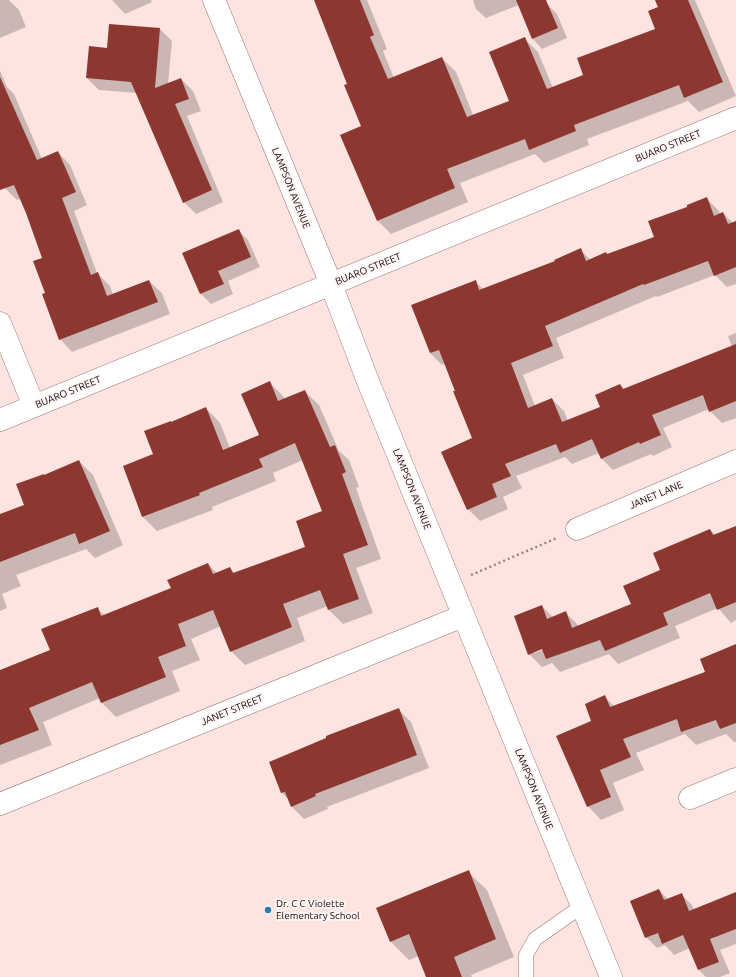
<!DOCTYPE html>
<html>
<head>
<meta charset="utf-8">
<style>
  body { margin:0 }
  canvas { display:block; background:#fde4e0 }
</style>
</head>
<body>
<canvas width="736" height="977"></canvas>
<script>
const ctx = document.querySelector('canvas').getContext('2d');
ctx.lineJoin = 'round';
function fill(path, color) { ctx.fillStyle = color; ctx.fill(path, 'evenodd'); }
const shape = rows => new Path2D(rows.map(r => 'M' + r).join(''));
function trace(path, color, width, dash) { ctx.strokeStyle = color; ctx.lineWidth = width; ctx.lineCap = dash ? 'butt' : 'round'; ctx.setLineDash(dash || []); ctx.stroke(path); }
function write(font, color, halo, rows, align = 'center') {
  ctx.font = font + ' Ubuntu,sans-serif'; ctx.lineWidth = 4; ctx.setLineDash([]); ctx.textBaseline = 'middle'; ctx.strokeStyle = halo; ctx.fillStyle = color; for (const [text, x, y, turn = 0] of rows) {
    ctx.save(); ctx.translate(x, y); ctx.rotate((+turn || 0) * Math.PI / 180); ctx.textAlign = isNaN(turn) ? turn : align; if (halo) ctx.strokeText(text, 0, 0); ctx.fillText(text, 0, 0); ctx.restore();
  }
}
fill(shape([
  [0,0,9,0,19,10,26,27,0,38],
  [112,0,151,0,152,2,125,14],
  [315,0,367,0,387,49,383,51,394,78,442,58,456,72,473,115,510,101,524,38,538,52,553,88,584,75,657,29,658,8,655,0,695,0,736,96,699,112,688,101,587,139,589,145,544,163,535,154,460,183,468,202,391,234,377,220,362,126,349,84],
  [473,0,531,0,486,18,476,9],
  [548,5,557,14,567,38,542,49,533,39,523,15],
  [160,29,172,41,168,84,181,79,193,91,201,111,187,116,223,202,196,214,184,202,137,93,99,90,87,78,108,49],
  [0,71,7,87,14,94,42,159,58,152,70,165,87,205,74,211,97,273,110,286,113,295,149,281,162,293,170,314,72,352,60,339,46,293,43,258,21,199,17,200,5,188,0,177],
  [707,199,719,211,720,214,723,213,735,225,736,227,736,284,727,287,715,275,657,297,656,296,556,338,564,358,523,375,535,406,552,399,564,411,568,421,601,407,620,385,624,389,732,347,728,336,736,333,736,418,722,423,710,411,709,409,663,428,672,447,653,456,651,454,613,470,601,458,599,453,572,464,565,457,516,476,522,488,503,497,508,509,480,521,468,509,474,438,445,364,442,365,430,353,475,281,484,290,556,262,580,250,591,260,607,255,655,237,688,207],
  [238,230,248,240,260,267,228,281,233,294,211,304,201,294,184,253],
  [269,382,284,397,285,400,304,391,319,405,339,451,349,460,359,487,356,488,381,559,356,568,373,613,343,624,329,610,328,606,297,618,305,641,245,665,231,651,221,626,191,639,200,660,172,671,180,691,116,717,102,703,100,698,43,722,52,745,0,765,0,671,51,650,97,608,105,616,172,589,208,564,218,574,230,568,235,574,306,547,324,512,303,460,273,473,276,481,212,507,213,510,157,531,143,517,124,467,155,455,206,408,220,423,230,448,260,435],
  [79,461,93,475,123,545,95,558,86,549,16,575,21,586,2,594,7,608,0,611,0,515,25,505,44,476],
  [736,527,736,620,731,623,718,608,675,626,680,638,618,664,609,654,560,672,552,663,542,667,529,654,542,606,553,617,566,613,579,626,632,604,661,571,710,530,716,535],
  [547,646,547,648,534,653,534,651],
  [736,646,736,742,734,742,726,734,696,745,685,734,636,753,644,770,613,783,624,810,601,820,588,806,592,721,605,697,614,706,706,672],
  [398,709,411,722,429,768,327,807,328,809,304,819,291,806,289,800,282,793,270,763],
  [468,872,487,890,514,957,471,975,472,977,427,977,419,956,409,960,391,942],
  [659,890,669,900,681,894,692,905,694,910,736,893,736,944,720,950,730,973,720,977,706,977,699,970,690,948,674,955,665,945,657,948,646,937]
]), '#0003');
fill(shape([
  [314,0,360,0,374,35,370,37,388,79,442,57,467,117,509,101,489,52,525,37,547,89,583,75,577,58,655,29,648,11,658,7,655,0,688,0,723,82,684,98,679,85,574,125,576,131,529,150,525,139,447,169,455,188,377,221,340,135,361,126,344,85,347,84],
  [516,0,546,0,558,28,532,39],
  [109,24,160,28,155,88,181,78,189,99,175,104,212,190,183,203,131,82,86,78,89,46,107,48],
  [0,77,37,160,58,151,76,192,62,198,91,275,98,272,107,296,149,280,158,302,59,340,42,294,45,293,33,261,42,258,26,213,14,185,0,190],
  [707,197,714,216,723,212,728,224,736,221,736,267,714,276,708,261,644,285,643,284,545,326,553,346,511,363,528,408,552,398,562,422,600,407,595,395,620,384,623,389,736,344,736,401,709,412,703,395,652,415,661,435,640,444,639,442,601,459,592,439,560,453,556,444,505,464,511,476,492,484,497,497,467,510,441,452,472,438,453,391,455,391,439,350,430,353,411,305,476,280,479,290,555,261,554,260,581,248,586,261,606,252,607,254,654,237,648,221,687,207,687,205],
  [239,229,251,257,218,271,224,284,200,294,182,253],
  [270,381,278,401,305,390,330,447,335,445,346,472,342,474,368,545,343,554,359,599,328,610,320,590,283,604,292,627,230,652,213,610,178,624,186,646,158,657,166,677,101,703,92,682,29,708,39,730,0,745,0,670,50,650,41,629,98,607,101,616,171,588,167,580,208,563,213,574,230,567,233,573,305,547,296,521,322,511,295,443,259,459,263,467,199,493,200,495,142,517,123,466,153,454,144,431,171,421,171,422,206,407,223,450,259,435,241,394],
  [79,460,110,531,79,544,75,533,0,562,0,514,24,505,16,484,44,474,44,475],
  [736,526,736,602,717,610,710,593,663,613,668,625,605,651,600,640,546,659,542,649,528,655,514,616,542,605,547,619,566,611,572,628,631,604,623,586,660,570,653,553,710,529,713,535],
  [736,644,736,723,720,729,716,720,681,732,677,719,623,739,631,757,600,770,611,797,587,807,556,736,591,721,585,704,605,695,610,707,705,672,700,659],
  [399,708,417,755,315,794,316,796,291,807,285,792,281,793,269,762,326,738,326,736],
  [469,870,496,939,454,957,462,977,426,977,409,934,390,942,376,908],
  [659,889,664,900,682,893,689,911,736,892,736,929,710,939,719,962,698,970,683,935,662,944,658,933,645,938,630,901]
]), '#8c3830');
const lane = shape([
  [526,977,526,955,535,939,582,906]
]);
const street = shape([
  [0,323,34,406],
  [0,420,736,118],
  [577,529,736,461],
  [690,798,736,779],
  [0,804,463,616]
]);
const secondary = shape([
  [214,0,331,284,367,379,611,977]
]);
trace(lane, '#98746f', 15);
trace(street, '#98746f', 23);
trace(secondary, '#98746f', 23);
trace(shape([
  [471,575,557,538]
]), '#988582', 2.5, [2, 3]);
trace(lane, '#fff', 14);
trace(street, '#fff', 22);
trace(secondary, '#fff', 22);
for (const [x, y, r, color] of [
  [268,910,4,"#2a7eae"]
]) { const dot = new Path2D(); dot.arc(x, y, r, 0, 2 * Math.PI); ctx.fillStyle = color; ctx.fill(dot); trace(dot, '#fef5f4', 1.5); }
write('10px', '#140806', '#fef5f4', [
  ["BUARO STREET",668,146,-22],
  ["LAMPSON AVENUE",291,188,68],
  ["BUARO STREET",368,269,-22],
  ["BUARO STREET",68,392,-22],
  ["LAMPSON AVENUE",412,489,68],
  ["JANET LANE",656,495,-23],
  ["JANET STREET",232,710,-22],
  ["LAMPSON AVENUE",534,789,68]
]);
write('10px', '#140806', '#fef5f4', [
  ["Dr. C C Violette",276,904],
  ["Elementary School",276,916]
], 'left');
</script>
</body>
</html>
